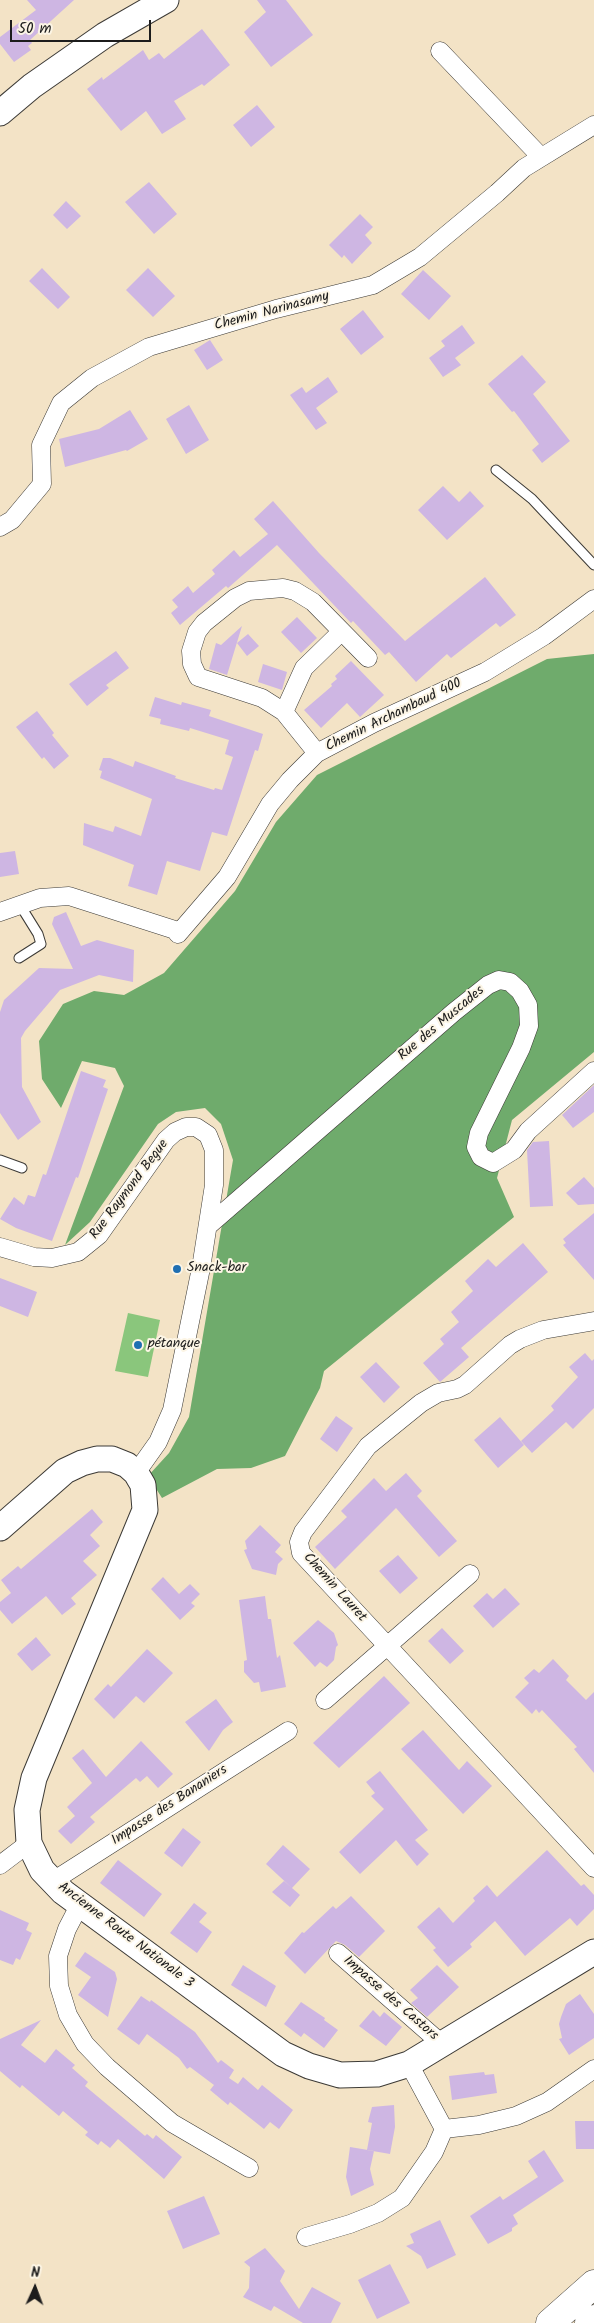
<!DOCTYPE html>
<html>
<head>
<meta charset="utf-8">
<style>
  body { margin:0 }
  #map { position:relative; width:594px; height:2323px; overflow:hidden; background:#f3e3c6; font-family:Kalam,sans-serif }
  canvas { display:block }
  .north { position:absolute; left:10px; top:2263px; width:50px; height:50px; -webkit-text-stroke:4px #fcf5e5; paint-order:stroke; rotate:2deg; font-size:14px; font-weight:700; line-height:20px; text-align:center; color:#1c1c1c }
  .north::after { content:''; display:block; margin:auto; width:18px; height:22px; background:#1c1c1c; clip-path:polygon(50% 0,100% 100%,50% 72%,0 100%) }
  .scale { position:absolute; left:10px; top:20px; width:141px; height:22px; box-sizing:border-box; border:2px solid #1c1c1c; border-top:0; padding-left:6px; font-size:15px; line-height:18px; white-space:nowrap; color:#1c1c1c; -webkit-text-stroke:4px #fcf5e5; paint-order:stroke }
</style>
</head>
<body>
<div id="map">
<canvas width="594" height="2323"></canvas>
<div class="north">N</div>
<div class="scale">50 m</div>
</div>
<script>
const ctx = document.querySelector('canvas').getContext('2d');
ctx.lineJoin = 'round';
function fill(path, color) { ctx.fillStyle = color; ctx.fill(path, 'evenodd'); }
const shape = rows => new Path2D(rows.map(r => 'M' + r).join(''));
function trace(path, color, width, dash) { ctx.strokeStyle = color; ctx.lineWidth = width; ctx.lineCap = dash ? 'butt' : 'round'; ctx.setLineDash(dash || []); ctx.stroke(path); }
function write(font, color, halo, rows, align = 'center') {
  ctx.font = font + ' Kalam,sans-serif'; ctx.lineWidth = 4; ctx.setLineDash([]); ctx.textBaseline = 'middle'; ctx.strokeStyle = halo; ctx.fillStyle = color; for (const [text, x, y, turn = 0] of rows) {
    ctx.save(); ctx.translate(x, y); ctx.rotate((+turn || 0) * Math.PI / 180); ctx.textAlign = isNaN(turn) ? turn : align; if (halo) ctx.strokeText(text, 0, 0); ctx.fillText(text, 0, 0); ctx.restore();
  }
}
fill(shape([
  [128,1313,160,1320,148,1377,115,1371]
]), '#8ac67c');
fill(shape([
  [594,654,594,1052,512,1120,497,1178,514,1217,324,1371,320,1388,285,1456,251,1468,217,1469,162,1498,148,1476,169,1453,189,1417,233,1160,221,1124,205,1108,176,1112,158,1124,90,1222,65,1245,124,1086,115,1068,82,1061,61,1108,42,1079,39,1041,63,1004,94,991,124,995,164,973,235,891,276,822,317,775,547,659]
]), '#6fab6c');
fill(shape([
  [27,0,74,0,30,40,32,43,28,46,31,50,14,62,0,44,0,37,36,10],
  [257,0,286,0,313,35,271,67,244,32,266,12],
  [202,29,230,65,204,86,202,84,174,101,186,119,162,134,146,111,121,131,87,89,102,77,103,80,143,50,149,60,159,53,164,59],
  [257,105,275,127,251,147,233,125],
  [149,182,177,214,154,234,125,202],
  [66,201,81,216,67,229,53,215],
  [360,214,373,227,365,235,372,243,352,264,344,255,342,258,329,245],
  [42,268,70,297,58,309,29,281],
  [148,268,175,296,153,317,126,290],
  [423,270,451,296,429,320,401,294],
  [363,310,384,337,361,355,340,329],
  [462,325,475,343,455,358,461,365,443,377,429,358,445,346,441,341],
  [210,340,223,360,207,370,194,350],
  [522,355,546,382,533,394,570,441,542,463,532,450,539,444,514,411,512,412,488,384],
  [328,377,338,392,316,408,327,423,316,430,290,395,302,387,306,393],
  [189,405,209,440,186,454,166,419],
  [130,410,148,439,127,451,126,450,65,467,59,439,99,429],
  [443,486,459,502,470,491,484,506,447,540,418,510],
  [273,501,319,553,405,641,485,577,516,615,500,627,496,623,451,658,447,654,416,682,389,652,385,655,353,621,351,623,277,545,228,588,226,586,180,625,171,613,178,607,172,600,188,586,193,593,215,574,212,570,234,550,240,557,268,534,254,519],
  [297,617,317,638,301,653,281,632],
  [242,626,227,675,209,669,216,643,221,645],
  [248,634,259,646,247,656,237,643],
  [116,651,129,668,106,685,109,688,87,706,69,684],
  [351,661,384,695,360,717,347,703,321,728,304,710,332,686,331,684,337,679,335,676],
  [263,664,287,672,282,690,258,682],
  [155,697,181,705,182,702,211,710,209,716,263,734,258,751,255,750,227,836,212,832,200,871,167,861,157,895,128,886,134,865,83,845,84,823,113,832,115,826,141,836,152,799,100,778,102,771,99,770,103,758,110,758,133,767,135,761,176,776,175,778,214,790,215,788,222,790,233,757,225,754,229,740,190,728,189,731,160,724,161,719,149,716],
  [37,711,54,733,52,735,69,756,54,769,44,757,42,759,16,727],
  [15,851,19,874,0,877,0,853],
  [66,912,81,946,97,940,134,950,133,982,99,975,60,990,25,1031,21,1038,22,1087,41,1122,18,1140,0,1113,0,1012,4,1000,39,968,73,969,52,924,54,917],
  [81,1071,106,1080,103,1087,108,1089,78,1178,76,1177,52,1241,16,1228,0,1219,14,1197,24,1205,28,1195,35,1197,43,1174,46,1175],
  [594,1085,594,1112,573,1128,562,1115],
  [549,1141,553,1206,530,1207,527,1150,533,1142],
  [584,1177,594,1188,594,1204,578,1205,566,1193],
  [594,1213,594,1280,563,1245,566,1243,563,1239],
  [523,1243,548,1272,461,1348,469,1357,440,1382,423,1363,444,1344,440,1339,459,1322,451,1312,473,1291,465,1281,488,1259,496,1267],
  [0,1278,37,1292,28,1317,0,1306],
  [585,1353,592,1361,594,1359,594,1408,573,1429,566,1422,532,1453,521,1441,554,1410,551,1406,578,1377,569,1367],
  [376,1362,400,1387,384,1403,360,1377],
  [336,1416,353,1428,337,1452,320,1439],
  [500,1417,524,1445,498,1468,474,1440],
  [406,1473,422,1491,417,1496,457,1541,439,1557,396,1508,335,1569,315,1547,347,1517,341,1511,374,1478,386,1491],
  [92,1509,103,1522,90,1535,100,1546,83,1561,97,1575,71,1598,76,1604,62,1615,46,1596,12,1624,0,1610,0,1602,11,1593,1,1580,18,1566,21,1569],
  [260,1525,281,1545,275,1552,283,1559,278,1564,276,1575,252,1569,244,1550,247,1549,245,1541],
  [398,1555,418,1578,400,1594,379,1571],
  [163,1577,179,1594,190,1584,200,1594,191,1603,195,1606,180,1620,151,1589],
  [505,1588,520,1604,493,1628,473,1606,487,1593,493,1599],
  [265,1596,268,1619,271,1619,277,1658,280,1655,286,1687,261,1692,259,1682,254,1683,244,1672,244,1661,247,1660,239,1600],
  [318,1620,334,1633,338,1645,336,1647,334,1660,327,1667,320,1662,315,1667,293,1643],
  [442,1628,464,1651,450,1664,428,1641],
  [36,1637,51,1655,32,1671,17,1654],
  [147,1649,173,1673,144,1703,136,1696,114,1719,94,1699,108,1684,111,1687],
  [553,1659,569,1676,566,1680,586,1700,594,1692,594,1773,574,1749,577,1747,542,1710,539,1713,536,1709,532,1714,515,1697,529,1683,524,1678,534,1669,539,1673],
  [384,1676,410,1703,339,1768,313,1743],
  [216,1699,233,1722,223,1730,209,1751,185,1722],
  [423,1730,459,1770,467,1761,492,1786,463,1814,401,1749],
  [141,1741,173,1774,158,1788,147,1776,140,1782,136,1778,90,1817,95,1822,71,1844,58,1831,75,1816,67,1807,92,1783,72,1758,83,1749,106,1777],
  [380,1771,428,1830,415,1840,429,1854,417,1866,396,1840,360,1874,339,1852,384,1809,371,1796,375,1793,366,1782],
  [183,1828,201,1842,182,1867,164,1853],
  [283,1845,310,1869,292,1888,266,1864],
  [547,1850,581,1886,584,1884,594,1895,594,1909,577,1926,570,1918,525,1956,495,1921,470,1944,472,1947,448,1967,433,1950,436,1948,417,1927,439,1907,453,1923,475,1901,473,1898,487,1885,497,1897],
  [118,1860,162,1894,144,1917,100,1883],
  [284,1881,300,1895,290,1907,272,1892],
  [351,1896,385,1931,359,1957,345,1945,336,1941,305,1974,284,1953,302,1932,304,1933,333,1906,336,1909],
  [194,1903,207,1913,199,1922,212,1932,197,1953,170,1933],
  [0,1910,29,1923,26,1930,32,1933,20,1960,16,1958,13,1965,0,1960],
  [85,1952,115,1972,117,1979,108,2017,78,1995,91,1977,75,1966],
  [243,1965,276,1986,266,2007,231,1985],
  [437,1965,459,1987,427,2017,411,2003,418,1998,410,1990],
  [580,1994,594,2014,594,2038,569,2055,559,2039,562,2038,559,2024,561,2017,566,2004],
  [141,1996,150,2002,151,2000,195,2032,218,2063,221,2060,234,2070,229,2078,238,2084,243,2077,258,2090,262,2085,293,2110,279,2129,270,2122,264,2129,230,2102,228,2105,210,2090,214,2085,190,2067,187,2069,179,2058,147,2034,139,2045,117,2029],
  [301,2002,325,2018,324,2020,338,2030,324,2048,304,2033,301,2037,284,2024],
  [373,2010,380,2017,384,2012,402,2027,386,2046,359,2026],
  [41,2020,21,2045,45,2063,56,2049,75,2065,72,2068,88,2082,85,2086,145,2136,147,2134,153,2139,156,2135,182,2157,164,2179,118,2139,110,2148,101,2141,98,2145,85,2135,88,2132,63,2111,59,2116,22,2085,20,2088,0,2071,0,2039],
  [484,2072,485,2075,494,2074,497,2093,452,2100,449,2076],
  [394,2105,395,2127,390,2154,367,2150,372,2123,368,2122,372,2107],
  [575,2121,594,2121,594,2149,576,2149],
  [350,2147,374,2151,370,2169,374,2185,351,2196,346,2177],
  [544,2150,564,2181,513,2215,518,2224,512,2228,512,2231,488,2244,470,2216,500,2196,503,2200,538,2177,528,2161],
  [204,2196,220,2234,183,2249,167,2211],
  [440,2220,456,2255,427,2269,421,2256,406,2246,414,2243,410,2234],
  [265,2248,285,2271,280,2281,299,2309,312,2287,341,2303,331,2323,303,2323,274,2306,271,2311,243,2297,249,2288,250,2267,244,2262],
  [390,2264,410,2303,377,2319,358,2280]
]), '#ceb6e3');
const lane = shape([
  [496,470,532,499,594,565],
  [19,958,41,944,38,934,20,905],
  [0,1160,22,1168]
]);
const street = shape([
  [440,51,541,157],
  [0,527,12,520,42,484,41,445,61,403,92,378,149,347,276,309,373,285,420,257,497,193,524,168,594,125],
  [284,712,304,668,341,632],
  [317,753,284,712,262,698,198,677,192,664,191,651,197,632,204,623,235,598,249,591,283,588,295,591,313,602,368,658],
  [0,912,40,898,69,896,175,930,178,934,227,877,270,804,290,780,317,753,374,723,485,672,544,636,594,599],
  [208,1226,454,1012,488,985,499,980,510,982,520,991,528,1005,529,1026,521,1048,479,1133,476,1147,481,1157,493,1163,514,1150,528,1131,594,1071],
  [0,1247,34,1257,52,1258,78,1252,99,1235,166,1140,175,1132,186,1127,196,1127,208,1135,214,1150,214,1185,201,1268,172,1410,158,1442,136,1473],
  [594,1321,543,1330,520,1339,510,1345,465,1385,457,1389,438,1393,421,1403,368,1446,303,1532,299,1542,301,1553,594,1868],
  [325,1700,470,1574],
  [0,1865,29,1843],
  [53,1881,288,1731],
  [80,1904,67,1929,58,1956,59,1986,68,2015,85,2044,107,2067,172,2123,249,2168],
  [338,1953,443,2045],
  [409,2064,444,2129],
  [306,2237,350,2224,378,2213,402,2198,434,2152,444,2129,479,2125,516,2116,547,2102,594,2069]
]);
const secondary = shape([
  [0,113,32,86,105,35,166,0],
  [0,1528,65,1471,82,1463,97,1459,112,1459,127,1465,136,1473,143,1485,145,1510,34,1778,27,1810,29,1843,42,1870,63,1892,283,2054,309,2066,340,2075,377,2074,409,2064,594,1952]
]);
const highway = shape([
  [550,2323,594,2284],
  [589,2323,594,2319]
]);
trace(lane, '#3c3a36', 11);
trace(street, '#3c3a36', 19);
trace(secondary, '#3c3a36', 27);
trace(highway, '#3c3a36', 29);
trace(lane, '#fff', 9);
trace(street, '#fff', 18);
trace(secondary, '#fff', 25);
trace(highway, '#fff', 28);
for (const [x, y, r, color] of [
  [177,1269,5,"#1f6fb2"],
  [138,1345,5,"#1f6fb2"]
]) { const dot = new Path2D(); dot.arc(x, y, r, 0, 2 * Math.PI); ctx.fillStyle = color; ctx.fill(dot); trace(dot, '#fcf5e5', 2); }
write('14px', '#1c1c1c', '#fcf5e5', [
  ["Chemin Narinasamy",272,312,-15],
  ["Chemin Archambaud 400",394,716,-26],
  ["Rue des Muscades",442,1024,-40],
  ["Rue Raymond Begue",130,1190,-53],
  ["Chemin Lauret",334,1588,48],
  ["Impasse des Bananiers",170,1806,-33],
  ["Ancienne Route Nationale 3",125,1936,37],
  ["Impasse des Castors",390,1999,41]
]);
write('14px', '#1c1c1c', '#fcf5e5', [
  ["Snack-bar",187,1269],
  ["pétanque",148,1345]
], 'left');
</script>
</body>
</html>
